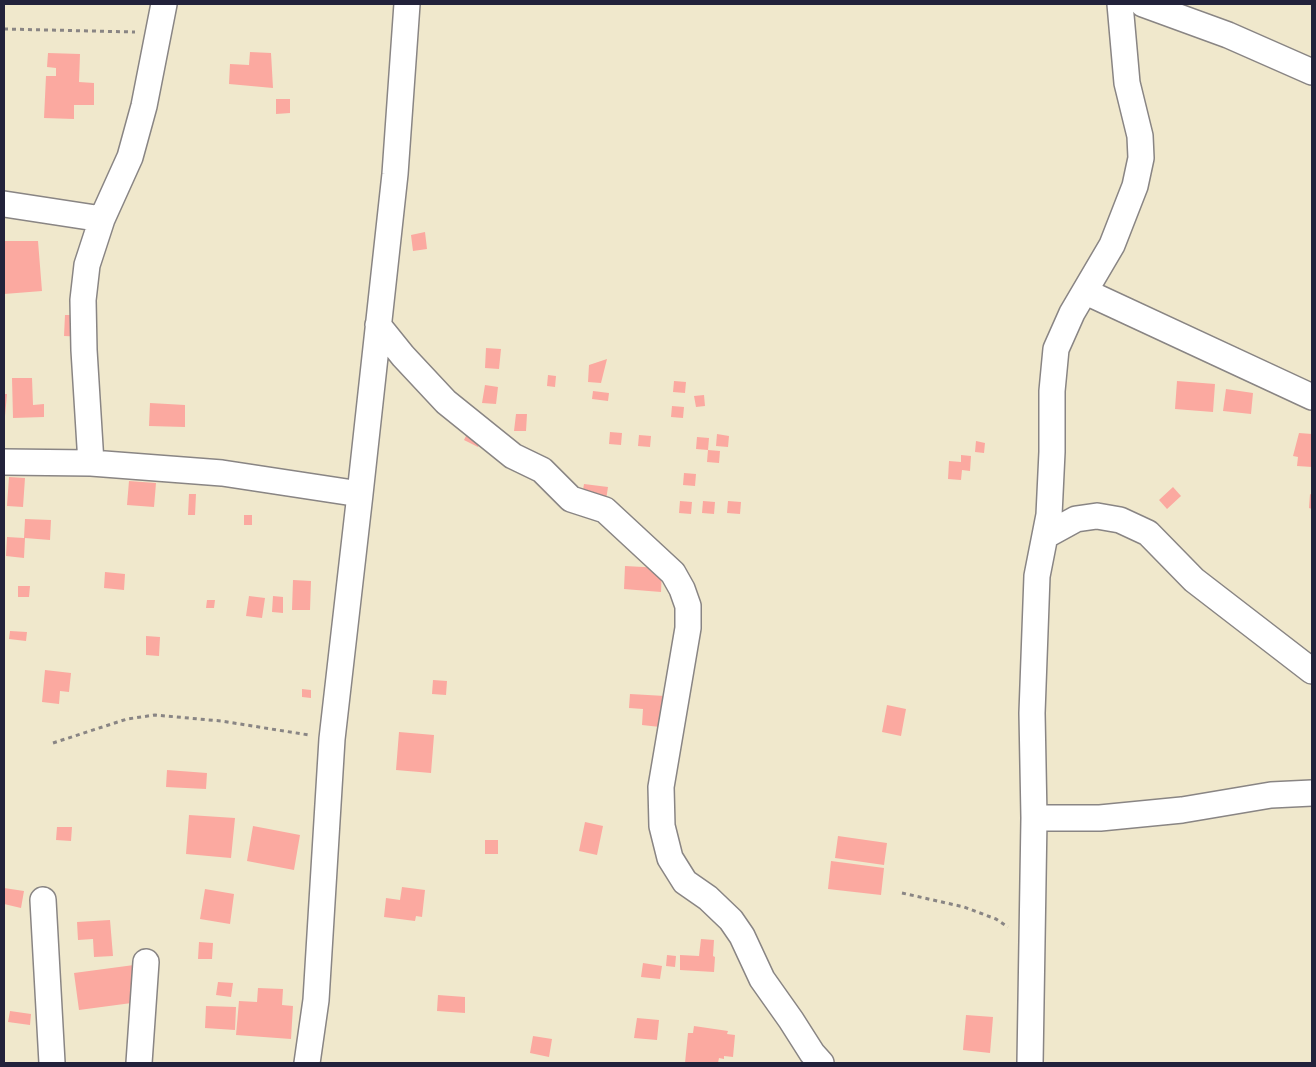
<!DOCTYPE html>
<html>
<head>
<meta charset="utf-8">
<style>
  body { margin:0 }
  #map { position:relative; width:1316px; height:1067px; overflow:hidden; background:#f0e8cc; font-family:"Balsamiq Sans",sans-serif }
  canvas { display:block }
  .frame { position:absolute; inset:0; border:5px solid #22223b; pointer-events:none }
</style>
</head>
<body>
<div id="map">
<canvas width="1316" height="1067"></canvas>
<div class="frame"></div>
</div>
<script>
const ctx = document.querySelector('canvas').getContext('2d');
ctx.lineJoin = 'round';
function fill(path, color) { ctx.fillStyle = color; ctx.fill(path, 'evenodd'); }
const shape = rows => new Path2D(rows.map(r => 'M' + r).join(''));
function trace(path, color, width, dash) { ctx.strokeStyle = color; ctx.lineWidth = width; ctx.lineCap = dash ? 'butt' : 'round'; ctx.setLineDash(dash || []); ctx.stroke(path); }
fill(shape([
  [250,52,271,53,273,88,229,84,230,64,249,65],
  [48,53,80,54,79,82,94,83,94,105,74,105,74,119,44,118,46,76,56,76,56,68,47,67],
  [276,99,290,99,290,113,276,114],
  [425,232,427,249,413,251,411,235],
  [5,241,38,241,42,291,4,294,4,249,5,249],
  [65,315,87,315,87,337,64,336],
  [486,348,501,349,499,369,485,368],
  [607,359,601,383,588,382,589,365],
  [548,375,556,376,555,387,547,386],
  [12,378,32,378,33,405,44,404,44,417,13,418],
  [674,381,686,382,685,393,673,392],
  [1177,381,1215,384,1213,412,1175,409],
  [485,385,498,387,496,404,482,403],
  [1226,389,1253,393,1251,414,1223,411],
  [593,391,609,393,608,401,592,399],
  [4,394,7,394,5,416,4,415],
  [704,395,705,406,696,407,694,396],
  [150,403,185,405,185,427,149,426],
  [672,406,684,407,683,418,671,417],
  [516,414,527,414,526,431,514,431],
  [468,432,482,438,478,447,464,440],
  [610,432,622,433,621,445,609,444],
  [1299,433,1312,434,1312,467,1297,466,1298,457,1293,456],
  [717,434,729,436,728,447,716,446],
  [639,435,651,436,650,447,638,446],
  [697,437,709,438,708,450,696,449],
  [976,441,985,443,984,453,975,452],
  [708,450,720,451,719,463,707,462],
  [961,455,971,456,970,471,962,470,961,480,948,479,949,461,961,462],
  [684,473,696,474,695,486,683,485],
  [9,477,25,478,23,507,7,506],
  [129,481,156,483,154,507,127,505],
  [584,484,608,487,606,500,582,496],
  [1173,487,1181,496,1167,509,1159,500],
  [189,494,196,494,195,515,188,515],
  [1310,494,1312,495,1312,509,1309,508],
  [680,501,692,502,691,514,679,513],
  [703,501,715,502,714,514,702,513],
  [728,501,741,502,740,514,727,513],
  [244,515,252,515,252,525,244,525],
  [25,519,51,520,50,540,25,538,24,558,6,556,7,537,24,538],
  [625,566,662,568,661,592,624,589],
  [105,572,125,574,124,590,104,588],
  [293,580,311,581,310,610,292,610],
  [18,586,30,586,29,597,18,597],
  [249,596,265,598,262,618,246,616],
  [273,596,283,597,283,613,272,612],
  [207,600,215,600,214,608,206,608],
  [10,631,27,632,26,641,9,639],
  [146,636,160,637,159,656,146,655],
  [45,670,71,673,69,692,60,691,59,704,42,702],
  [433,680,447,681,446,695,432,694],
  [302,689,311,690,311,698,302,697],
  [630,694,665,696,665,709,661,709,660,727,642,725,643,709,629,708],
  [887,705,906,709,901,736,882,732],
  [399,732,434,735,431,773,396,770],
  [167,770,207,773,206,789,166,787],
  [189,815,235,818,231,858,186,854],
  [585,822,603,826,597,855,579,851],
  [253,826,300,835,294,870,247,861],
  [57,827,72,827,71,841,56,840],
  [838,836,887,843,884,865,835,858],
  [485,840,498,840,498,854,485,854],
  [831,861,884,868,881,895,828,889],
  [402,887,425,890,422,917,416,916,415,921,384,917,386,898,400,900],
  [4,888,24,891,21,908,4,904],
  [205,889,234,894,230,924,200,919],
  [110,920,113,956,94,957,93,939,78,940,77,922],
  [701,939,714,940,713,956,715,957,714,972,680,970,680,955,699,956],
  [199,942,213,943,212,959,198,959],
  [667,955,676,956,675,967,666,966],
  [643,963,662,966,660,979,641,977],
  [134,965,139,1002,79,1010,74,973],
  [218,982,233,983,231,997,216,995],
  [258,988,283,989,282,1005,293,1006,291,1039,236,1035,239,1001,257,1002],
  [438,995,465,997,465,1013,437,1011],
  [206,1006,236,1007,235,1030,205,1028],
  [10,1011,31,1014,30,1025,8,1022],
  [966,1015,993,1017,990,1053,963,1050],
  [637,1018,659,1020,657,1040,634,1038],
  [694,1026,728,1031,727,1034,735,1035,733,1057,724,1056,724,1059,719,1058,718,1063,685,1063,688,1033,693,1033],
  [533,1036,552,1039,549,1057,530,1053]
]), '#fba9a0');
const minor = shape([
  [1143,4,1228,35,1312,72],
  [4,204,102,219],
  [1086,292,1312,397],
  [378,325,403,356,446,402,513,456,542,470,571,499,605,510,673,573,682,589,688,606,688,628,661,787,662,826,670,858,685,882,708,898,731,920,742,936,762,979,791,1020,812,1053,821,1063],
  [4,462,91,463,222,473,360,494],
  [91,463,84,350,83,300,87,265,102,219,130,157,144,106,164,4],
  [1045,536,1076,519,1097,516,1120,520,1148,533,1194,580,1312,671],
  [1034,818,1100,818,1182,810,1271,795,1312,793],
  [43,900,52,1063],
  [139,1063,146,962],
  [307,1063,316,1000,332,739,360,494,395,174,407,4],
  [1030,1063,1034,818,1032,713,1037,576,1049,515,1052,452,1052,391,1056,349,1072,313,1112,245,1135,186,1141,158,1140,136,1127,83,1120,4]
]);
trace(minor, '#898584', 28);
trace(shape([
  [4,29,135,32],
  [53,743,127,719,155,715,221,721,309,735],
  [902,893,964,907,996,919,1008,927]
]), '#898584', 3, [4, 4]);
trace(minor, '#fff', 25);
</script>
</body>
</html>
